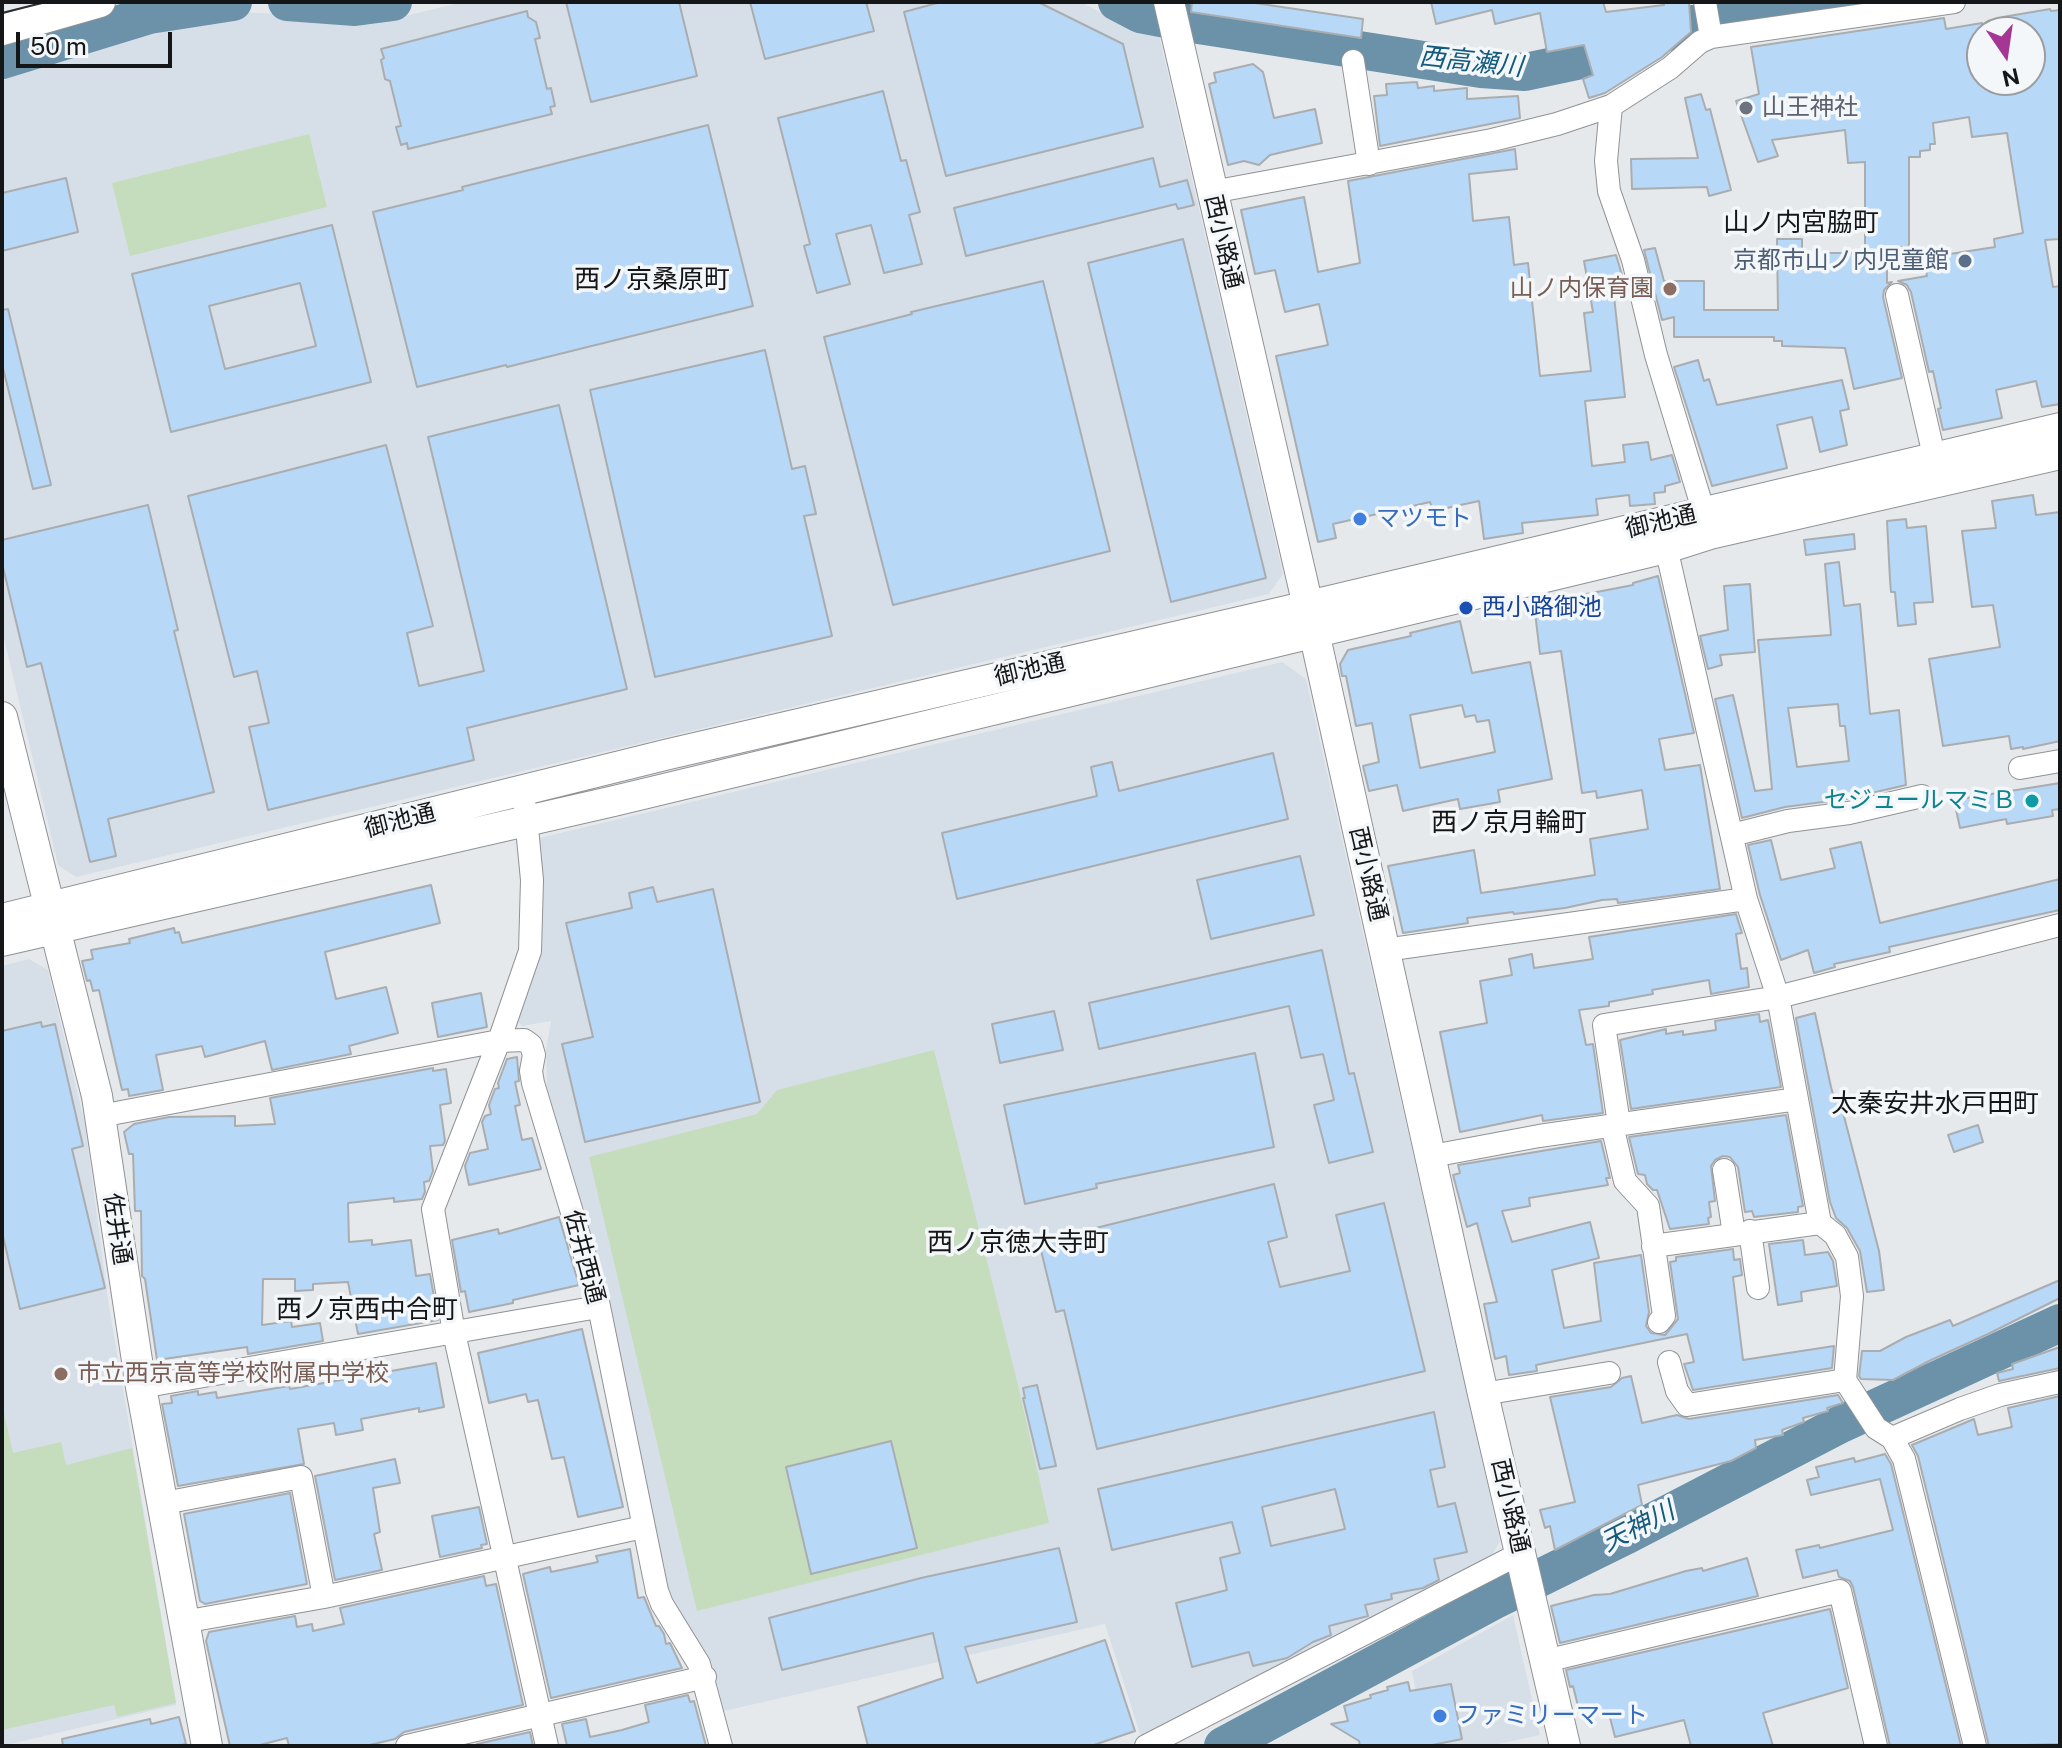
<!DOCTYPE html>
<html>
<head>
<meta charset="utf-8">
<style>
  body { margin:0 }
  #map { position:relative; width:2062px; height:1748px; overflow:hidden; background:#e6e9ec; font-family:"Public Sans",sans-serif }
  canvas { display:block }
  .frame { position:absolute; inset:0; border:4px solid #151617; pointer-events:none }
  .north { position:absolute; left:1966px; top:16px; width:80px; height:80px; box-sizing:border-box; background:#f4f7fa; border:2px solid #9b9d9f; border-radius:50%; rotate:167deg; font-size:22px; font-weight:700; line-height:32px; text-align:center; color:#151617 }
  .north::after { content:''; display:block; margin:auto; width:28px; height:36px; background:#a53694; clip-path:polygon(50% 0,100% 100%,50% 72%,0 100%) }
  .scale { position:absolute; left:16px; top:32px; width:156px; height:36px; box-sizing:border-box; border:4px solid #151617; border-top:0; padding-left:10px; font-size:24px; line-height:28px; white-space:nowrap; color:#151617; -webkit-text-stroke:6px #f4f7fa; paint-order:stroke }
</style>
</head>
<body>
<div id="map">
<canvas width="2062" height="1748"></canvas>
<div class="frame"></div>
<div class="north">N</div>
<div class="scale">50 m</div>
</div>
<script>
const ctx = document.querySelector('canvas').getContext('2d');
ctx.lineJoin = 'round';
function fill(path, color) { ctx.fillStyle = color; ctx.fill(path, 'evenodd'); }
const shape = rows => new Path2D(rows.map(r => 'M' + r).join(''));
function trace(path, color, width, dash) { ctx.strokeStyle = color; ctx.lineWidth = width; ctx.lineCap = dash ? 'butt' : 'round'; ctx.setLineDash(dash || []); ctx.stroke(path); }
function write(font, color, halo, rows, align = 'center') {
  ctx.font = font + ' "Public Sans","Noto Sans JP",sans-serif'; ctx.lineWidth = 7; ctx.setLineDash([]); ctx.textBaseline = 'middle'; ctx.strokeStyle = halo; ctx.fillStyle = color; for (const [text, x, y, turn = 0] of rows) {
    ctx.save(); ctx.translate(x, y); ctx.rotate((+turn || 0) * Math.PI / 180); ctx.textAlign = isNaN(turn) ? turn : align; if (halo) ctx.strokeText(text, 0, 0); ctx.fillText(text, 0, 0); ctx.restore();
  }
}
fill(shape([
  [463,2,1081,2,1131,29,1159,35,1283,574,1269,594,76,877,58,865,2,630,2,68,150,26,216,15,224,11,361,19,368,25],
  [1282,662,1306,679,1500,1541,1490,1559,1141,1737,1105,1624,724,1711,711,1661,666,1589,611,1308,547,1087,546,1049,551,1021,522,1026,516,1019,539,838],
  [29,959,48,970,85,1124,108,1300,176,1703,176,1705,2,1746,2,966],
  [1513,1615,1540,1735,1489,1746,1426,1746,1412,1671]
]), '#d6dfe7');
fill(shape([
  [309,134,327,207,130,256,112,183],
  [934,1050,1018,1385,1049,1523,697,1611,589,1157,757,1114,777,1090],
  [2,1404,13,1453,61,1442,66,1465,132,1448,176,1703,117,1717,114,1705,2,1730]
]), '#c5ddbd');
trace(shape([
  [1574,40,1577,61]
]), '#6b92a9', 6);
trace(shape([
  [287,2,355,7,393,2],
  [1117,2,1140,14,1192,24,1481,69,1525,72,1577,61,1693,24,1731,22,1871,2],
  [2,60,149,15,233,2],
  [1223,1746,1493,1601,1627,1535,1841,1424,2060,1323]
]), '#6b92a9', 38);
const building = shape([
  [566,2,679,2,697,76,591,102,566,2],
  [750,2,866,2,874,31,765,59,750,2],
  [941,2,1038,2,1123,44,1143,127,946,176,904,12,941,2],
  [1192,2,1248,2,1363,19,1361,38,1191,12,1192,2],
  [1431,2,1603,2,1606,12,1664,5,1663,2,1689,2,1691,32,1662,57,1605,93,1589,98,1583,79,1593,75,1584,45,1547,52,1540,13,1495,24,1492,10,1436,24,1431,2],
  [2050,9,2051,11,2060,10,2060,239,2045,240,2053,287,2060,286,2060,404,2042,407,2036,381,1996,390,2002,418,1943,430,1938,409,1941,408,1933,371,1929,372,1911,292,1907,285,1898,281,1927,276,1924,258,1995,247,1994,239,2023,233,2007,133,1972,137,1969,117,1933,123,1935,144,1930,144,1930,150,1920,151,1920,157,1909,157,1909,247,1887,247,1887,283,1892,282,1884,290,1883,297,1902,378,1854,389,1845,348,1782,346,1782,341,1774,341,1774,337,1674,337,1674,317,1662,320,1644,250,1655,248,1664,281,1704,281,1704,310,1778,310,1777,239,1802,239,1802,253,1865,253,1865,162,1848,163,1845,130,1772,140,1778,156,1758,162,1736,101,1759,94,1751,47,1944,18,1946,29,1982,23,1982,80,2030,80,2030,32,2006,32,2003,17,2050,9],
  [527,11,528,17,536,22,540,38,535,39,547,89,551,88,555,106,550,107,552,114,408,149,407,143,401,145,396,127,401,126,390,81,385,79,381,60,384,58,381,49,527,11],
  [1253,64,1263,72,1274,118,1315,109,1322,143,1270,155,1259,165,1244,161,1228,165,1209,84,1216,82,1214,73,1253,64],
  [1417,82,1418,88,1434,86,1434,91,1467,88,1467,99,1518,96,1520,118,1380,146,1374,96,1387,95,1386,84,1417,82],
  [883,91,901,161,906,160,920,212,909,215,922,264,884,273,871,225,836,234,850,284,817,293,804,246,810,244,778,118,883,91],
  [1701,94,1706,110,1710,109,1731,190,1709,196,1707,187,1632,189,1631,159,1698,158,1685,98,1701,94],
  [708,125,753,306,507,367,506,365,417,387,373,212,463,190,462,187,708,125],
  [1515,149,1517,169,1469,174,1473,221,1509,217,1514,265,1528,263,1540,376,1591,371,1584,313,1593,312,1584,261,1616,255,1625,285,1613,287,1625,397,1585,401,1592,466,1625,462,1623,445,1648,442,1651,460,1672,455,1680,482,1665,486,1665,492,1654,493,1655,504,1630,506,1629,495,1596,499,1598,515,1522,523,1523,533,1484,539,1479,501,1433,511,1430,502,1333,524,1336,538,1318,542,1276,356,1328,345,1319,304,1285,312,1275,270,1255,274,1241,210,1304,197,1318,272,1360,263,1348,181,1515,149],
  [1153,158,1160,187,1187,180,1194,205,1178,209,1176,204,966,256,954,208,1153,158],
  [66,178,78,232,2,251,2,193,66,178],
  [332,225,371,382,171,432,132,274,332,225],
  [300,283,316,346,225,369,209,306,300,283],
  [1183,239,1266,578,1171,602,1088,263,1183,239],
  [1043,281,1110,551,893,605,824,337,912,314,911,312,1043,281],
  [8,309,51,485,33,489,2,364,2,310,8,309],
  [765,350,792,469,805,466,816,514,804,516,832,636,655,677,590,390,765,350],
  [1698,360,1704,381,1709,379,1717,405,1842,380,1849,409,1840,411,1847,445,1820,452,1812,417,1777,425,1787,468,1712,486,1674,367,1698,360],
  [559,405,627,689,467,728,474,760,268,810,249,727,269,723,257,671,234,677,188,496,386,445,433,626,407,633,419,686,484,671,428,437,559,405],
  [2033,495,2036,515,2060,512,2060,741,2023,749,2023,747,2011,749,2009,736,1943,746,1929,659,2000,647,1993,605,1972,607,1962,531,1996,528,1992,501,2033,495],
  [148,505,178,630,174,631,214,792,108,819,116,856,90,862,41,663,27,667,2,563,2,540,148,505],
  [1906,519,1907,528,1926,526,1933,602,1914,603,1916,624,1898,626,1895,592,1891,592,1890,580,1887,521,1906,519],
  [1854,534,1855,549,1806,555,1804,540,1854,534],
  [1839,562,1844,606,1860,604,1870,714,1899,710,1906,785,1846,799,1785,807,1742,818,1715,699,1733,695,1755,791,1772,789,1758,640,1831,635,1825,564,1839,562],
  [1838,704,1840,726,1845,726,1849,761,1797,767,1788,708,1838,704],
  [1658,576,1694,733,1659,739,1665,770,1700,765,1720,889,1618,903,1617,899,1602,900,1565,908,1514,914,1513,912,1467,918,1468,923,1403,933,1388,866,1474,850,1481,893,1515,888,1595,875,1590,839,1648,829,1642,790,1597,798,1596,791,1582,793,1561,651,1540,654,1534,604,1572,600,1571,597,1633,585,1633,583,1658,576],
  [1750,584,1755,652,1720,655,1722,665,1708,669,1700,636,1728,630,1724,586,1750,584],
  [1460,621,1472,673,1530,662,1552,779,1498,790,1500,802,1460,809,1458,799,1403,811,1397,785,1369,791,1363,766,1379,762,1372,723,1356,726,1346,676,1342,676,1340,664,1348,650,1411,636,1410,633,1460,621],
  [1462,705,1465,717,1475,715,1477,722,1489,720,1495,752,1420,768,1410,715,1462,705],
  [1273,753,1288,819,957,899,942,833,1097,796,1091,767,1112,762,1119,791,1273,753],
  [2060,783,2060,809,2052,810,2053,816,2007,824,2006,819,1960,828,1954,800,2060,783],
  [1771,840,1781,880,1835,868,1830,849,1861,842,1880,923,2060,879,2060,910,1889,947,1890,952,1834,964,1835,967,1814,973,1808,950,1781,960,1760,895,1748,845,1771,840],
  [1300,856,1314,915,1211,939,1197,880,1300,856],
  [431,885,440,923,325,952,336,999,386,987,398,1033,349,1046,351,1054,272,1070,265,1041,205,1057,202,1046,156,1055,163,1090,129,1096,128,1089,122,1090,99,990,93,991,90,980,87,981,82,961,93,959,91,950,130,943,129,939,174,928,175,933,179,932,182,943,431,885],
  [653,887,657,902,713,889,760,1102,585,1142,562,1044,593,1037,566,923,632,908,629,893,653,887],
  [1736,914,1742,933,1736,934,1741,969,1747,968,1749,987,1711,994,1709,980,1652,990,1653,994,1609,1002,1609,1006,1579,1010,1586,1045,1593,1044,1603,1113,1543,1121,1542,1115,1460,1132,1440,1032,1487,1023,1480,981,1512,975,1509,959,1532,954,1534,968,1593,959,1589,937,1736,914],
  [1322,950,1349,1074,1354,1073,1373,1152,1329,1163,1314,1105,1334,1100,1323,1054,1301,1058,1289,1006,1099,1049,1089,1003,1322,950],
  [481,993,487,1027,438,1037,432,1003,481,993],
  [1054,1011,1063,1050,1000,1063,992,1024,1054,1011],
  [1815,1013,1831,1087,1834,1098,1839,1097,1879,1251,1884,1290,1867,1292,1860,1251,1847,1228,1836,1218,1830,1202,1796,1018,1815,1013],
  [1759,1014,1760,1022,1768,1020,1781,1087,1631,1109,1620,1040,1666,1029,1666,1034,1683,1031,1683,1035,1716,1030,1715,1021,1759,1014],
  [41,1022,42,1027,55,1024,83,1146,72,1149,105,1288,20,1309,2,1232,2,1031,41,1022],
  [1255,1053,1274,1147,1096,1184,1097,1188,1025,1204,1004,1105,1255,1053],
  [517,1057,519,1081,515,1082,520,1105,515,1106,522,1140,532,1138,541,1169,469,1185,465,1166,470,1153,488,1149,482,1122,485,1116,491,1114,489,1105,495,1089,499,1088,498,1083,507,1059,517,1057],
  [433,1068,433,1071,446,1069,451,1103,440,1105,445,1141,443,1145,430,1146,433,1171,429,1181,424,1182,425,1192,422,1199,394,1202,394,1198,348,1203,349,1242,372,1240,372,1245,411,1240,416,1276,430,1274,438,1320,358,1334,348,1282,313,1284,313,1290,295,1291,295,1279,263,1279,262,1325,291,1321,292,1327,320,1323,323,1341,248,1354,247,1347,157,1360,145,1279,142,1276,141,1211,135,1211,133,1154,129,1154,124,1132,134,1124,169,1117,235,1116,235,1126,275,1124,270,1098,433,1068],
  [1786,1115,1803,1206,1798,1207,1798,1212,1754,1217,1752,1211,1745,1212,1738,1167,1730,1157,1723,1156,1715,1160,1711,1166,1715,1201,1709,1202,1711,1217,1708,1218,1709,1224,1670,1229,1657,1190,1653,1190,1647,1184,1645,1175,1638,1174,1629,1137,1786,1115],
  [1978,1125,1983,1142,1954,1152,1948,1135,1978,1125],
  [1601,1141,1610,1178,1606,1178,1608,1185,1529,1198,1530,1206,1502,1211,1512,1242,1590,1222,1599,1258,1552,1270,1564,1328,1601,1321,1594,1263,1641,1255,1649,1312,1646,1326,1651,1333,1665,1335,1678,1319,1670,1262,1676,1261,1676,1257,1733,1249,1734,1260,1740,1259,1742,1275,1733,1277,1743,1360,1834,1346,1832,1368,1693,1390,1684,1364,1694,1362,1687,1334,1536,1365,1537,1371,1509,1375,1506,1356,1495,1359,1484,1304,1497,1302,1477,1223,1467,1227,1453,1175,1460,1173,1458,1165,1601,1141],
  [1274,1184,1287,1237,1268,1242,1280,1287,1350,1271,1336,1215,1384,1203,1425,1371,1097,1449,1064,1310,1056,1312,1039,1242,1274,1184],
  [559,1217,579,1285,513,1300,513,1303,469,1312,465,1291,461,1292,452,1240,498,1229,499,1234,559,1217],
  [1803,1240,1805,1255,1828,1252,1833,1261,1837,1286,1801,1292,1802,1301,1778,1305,1769,1244,1803,1240],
  [2060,1280,2060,1298,1988,1334,1931,1360,1893,1380,1861,1379,1859,1376,1862,1351,1880,1351,1906,1337,1950,1320,1953,1326,2060,1280],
  [582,1329,623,1507,578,1517,564,1457,552,1459,538,1400,528,1402,526,1394,489,1403,478,1353,582,1329],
  [2060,1347,2060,1368,1999,1381,1997,1373,2013,1369,2012,1364,2060,1347],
  [436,1363,444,1407,419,1412,419,1408,361,1419,363,1430,336,1435,334,1423,298,1429,304,1464,178,1486,162,1404,172,1403,171,1396,198,1391,198,1395,216,1392,217,1398,289,1386,290,1389,436,1363],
  [1631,1376,1642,1423,1677,1415,1689,1419,1838,1395,1843,1403,1827,1408,1828,1411,1803,1418,1804,1422,1782,1430,1783,1435,1755,1440,1756,1448,1731,1461,1638,1485,1642,1505,1555,1550,1550,1526,1545,1528,1540,1510,1575,1502,1550,1397,1611,1387,1622,1378,1631,1376],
  [1037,1385,1056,1466,1040,1469,1023,1398,1025,1398,1023,1388,1037,1385],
  [2060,1396,2060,1744,1989,1746,1918,1456,1912,1445,1974,1419,1978,1435,2012,1427,2008,1408,2060,1396],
  [1434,1412,1445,1467,1430,1470,1438,1507,1455,1503,1467,1552,1434,1559,1439,1580,1423,1588,1391,1594,1392,1599,1365,1605,1368,1616,1329,1626,1331,1635,1313,1642,1287,1658,1253,1666,1249,1652,1192,1667,1176,1603,1227,1590,1220,1558,1240,1553,1232,1522,1112,1550,1098,1489,1434,1412],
  [1335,1489,1345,1529,1271,1546,1262,1507,1335,1489],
  [891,1441,917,1548,811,1574,786,1467,891,1441],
  [1885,1454,1891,1464,1961,1746,1890,1746,1853,1587,1850,1581,1839,1577,1837,1570,1803,1578,1796,1550,1819,1545,1820,1548,1893,1530,1880,1479,1811,1495,1807,1480,1819,1477,1816,1467,1854,1458,1855,1462,1885,1454],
  [395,1459,400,1483,373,1488,380,1532,374,1534,382,1570,335,1580,315,1476,395,1459],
  [290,1493,307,1584,205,1604,200,1601,184,1514,290,1493],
  [479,1507,487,1544,481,1545,482,1548,440,1557,432,1516,479,1507],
  [1059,1548,1077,1622,965,1647,977,1683,1105,1640,1135,1731,1091,1746,868,1746,858,1707,943,1678,933,1633,782,1670,769,1618,921,1578,1059,1548],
  [630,1549,638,1598,644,1597,656,1626,659,1626,664,1634,666,1644,670,1643,682,1668,551,1698,523,1574,550,1567,551,1572,598,1562,596,1556,630,1549],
  [1747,1558,1758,1596,1560,1643,1551,1606,1594,1595,1610,1594,1686,1571,1702,1568,1703,1571,1747,1558],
  [484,1576,486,1586,496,1584,523,1705,404,1732,395,1739,365,1746,289,1746,287,1738,256,1746,230,1746,206,1641,209,1632,295,1616,297,1627,312,1624,313,1631,344,1624,340,1608,484,1576],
  [1830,1609,1848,1688,1763,1713,1773,1746,1691,1746,1684,1720,1615,1737,1608,1710,1591,1715,1590,1711,1580,1714,1573,1686,1570,1687,1566,1670,1830,1609],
  [1408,1682,1410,1691,1451,1684,1462,1739,1427,1746,1360,1746,1359,1741,1331,1724,1348,1721,1344,1706,1371,1698,1370,1695,1388,1690,1387,1687,1408,1682],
  [688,1695,690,1702,694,1701,706,1746,567,1746,562,1724,586,1719,590,1737,622,1730,649,1722,645,1705,688,1695],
  [179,1717,186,1744,177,1746,63,1746,62,1739,150,1719,151,1724,179,1717],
  [530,1732,533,1746,478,1746,477,1744,530,1732]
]);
fill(building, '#b8d8f7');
trace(building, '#aaadb0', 2);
const street = shape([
  [1705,2,1711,37],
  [1353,61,1369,164],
  [1611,106,1606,161,1609,191,1633,260,1656,355,1708,526],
  [1212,192,1492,140,1557,124,1611,106,1670,68,1700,42,1711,37,1954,2],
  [1897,295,1938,473],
  [1663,534,1746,899,1778,997,1820,1223,1835,1235,1847,1257,1852,1296,1845,1380,1876,1428,1892,1438,1904,1459,1975,1746],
  [2020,768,2060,761],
  [525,807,532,880,530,951,499,1041,433,1209,454,1333,547,1746],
  [1732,835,1788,821,1849,813,1922,796],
  [1385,950,1746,899],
  [100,1116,499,1041,524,1040,531,1045,534,1055,531,1071,533,1083,596,1292,657,1591,662,1604,699,1664,721,1746],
  [1619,1124,1604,1025,1778,997,2060,925],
  [1612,1125,1625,1181,1648,1206,1664,1316,1659,1322],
  [1432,1156,1539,1136,1797,1099],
  [1724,1170,1734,1234],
  [1750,1231,1758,1288],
  [1653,1246,1820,1223],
  [1669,1362,1677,1391,1687,1405,1845,1380],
  [141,1387,598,1307],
  [1483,1394,1609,1373],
  [1892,1438,1960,1409,2000,1395,2060,1382],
  [164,1503,301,1477,324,1597],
  [183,1622,324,1597,643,1527],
  [1545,1661,1840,1591,1876,1746],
  [407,1746,705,1677],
  [1146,1746,1521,1553]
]);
const secondary = shape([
  [1169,2,1314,632,1483,1394,1565,1746],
  [2,30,100,2],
  [2,717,97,1096,141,1387,207,1746],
  [2,919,669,754,1308,606,2060,428],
  [2,941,614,801,1666,548,1710,534,2060,454]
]);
trace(street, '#909295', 24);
trace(secondary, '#909295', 32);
trace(street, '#fff', 22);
trace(secondary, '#fff', 30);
trace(shape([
  [2,13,46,2]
]), '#2d2e2f', 2);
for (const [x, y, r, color] of [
  [1746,108,8,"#6b7280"],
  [1965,261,8,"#5c6f8a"],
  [1670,289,8,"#8d6e63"],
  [1360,519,8,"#3f7fe0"],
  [1466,608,8,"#1a4fb4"],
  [2032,801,8,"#0f9aa8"],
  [61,1374,8,"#8d6e63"],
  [1440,1716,8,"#3f7fe0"]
]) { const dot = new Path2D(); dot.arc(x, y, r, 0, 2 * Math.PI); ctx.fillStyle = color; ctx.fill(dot); trace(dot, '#f4f7fa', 3); }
write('24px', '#5b616d', '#f4f7fa', [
  ["山王神社",1762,108]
], 'left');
write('24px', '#151617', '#f4f7fa', [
  ["西小路通",1223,242,77],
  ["御池通",1661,522,-13],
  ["御池通",1030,670,-13],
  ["御池通",400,821,-14],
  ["西小路通",1368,874,77],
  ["佐井通",117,1229,81],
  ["佐井西通",584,1257,75],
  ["西小路通",1510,1506,77]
]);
write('24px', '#4e5e75', '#f4f7fa', [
  ["京都市山ノ内児童館",1949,261]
], 'right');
write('24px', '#785e54', '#f4f7fa', [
  ["山ノ内保育園",1654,289],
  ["市立西京高等学校附属中学校",77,1374,"left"]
], 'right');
write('24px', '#366cbe', '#f4f7fa', [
  ["マツモト",1376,519],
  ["ファミリーマート",1456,1716]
], 'left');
write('24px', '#164399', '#f4f7fa', [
  ["西小路御池",1482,608]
], 'left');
write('24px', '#0d838f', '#f4f7fa', [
  ["セジュールマミＢ",2016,801]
], 'right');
write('italic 26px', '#135a7c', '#f4f7fa', [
  ["西高瀬川",1471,62,6],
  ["天神川",1638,1527,-27]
]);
write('26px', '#151617', '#f4f7fa', [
  ["山ノ内宮脇町",1801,223],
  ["西ノ京桑原町",652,280],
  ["西ノ京月輪町",1509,823],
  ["太秦安井水戸田町",1935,1104],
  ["西ノ京徳大寺町",1018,1243],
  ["西ノ京西中合町",367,1310]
]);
</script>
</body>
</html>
